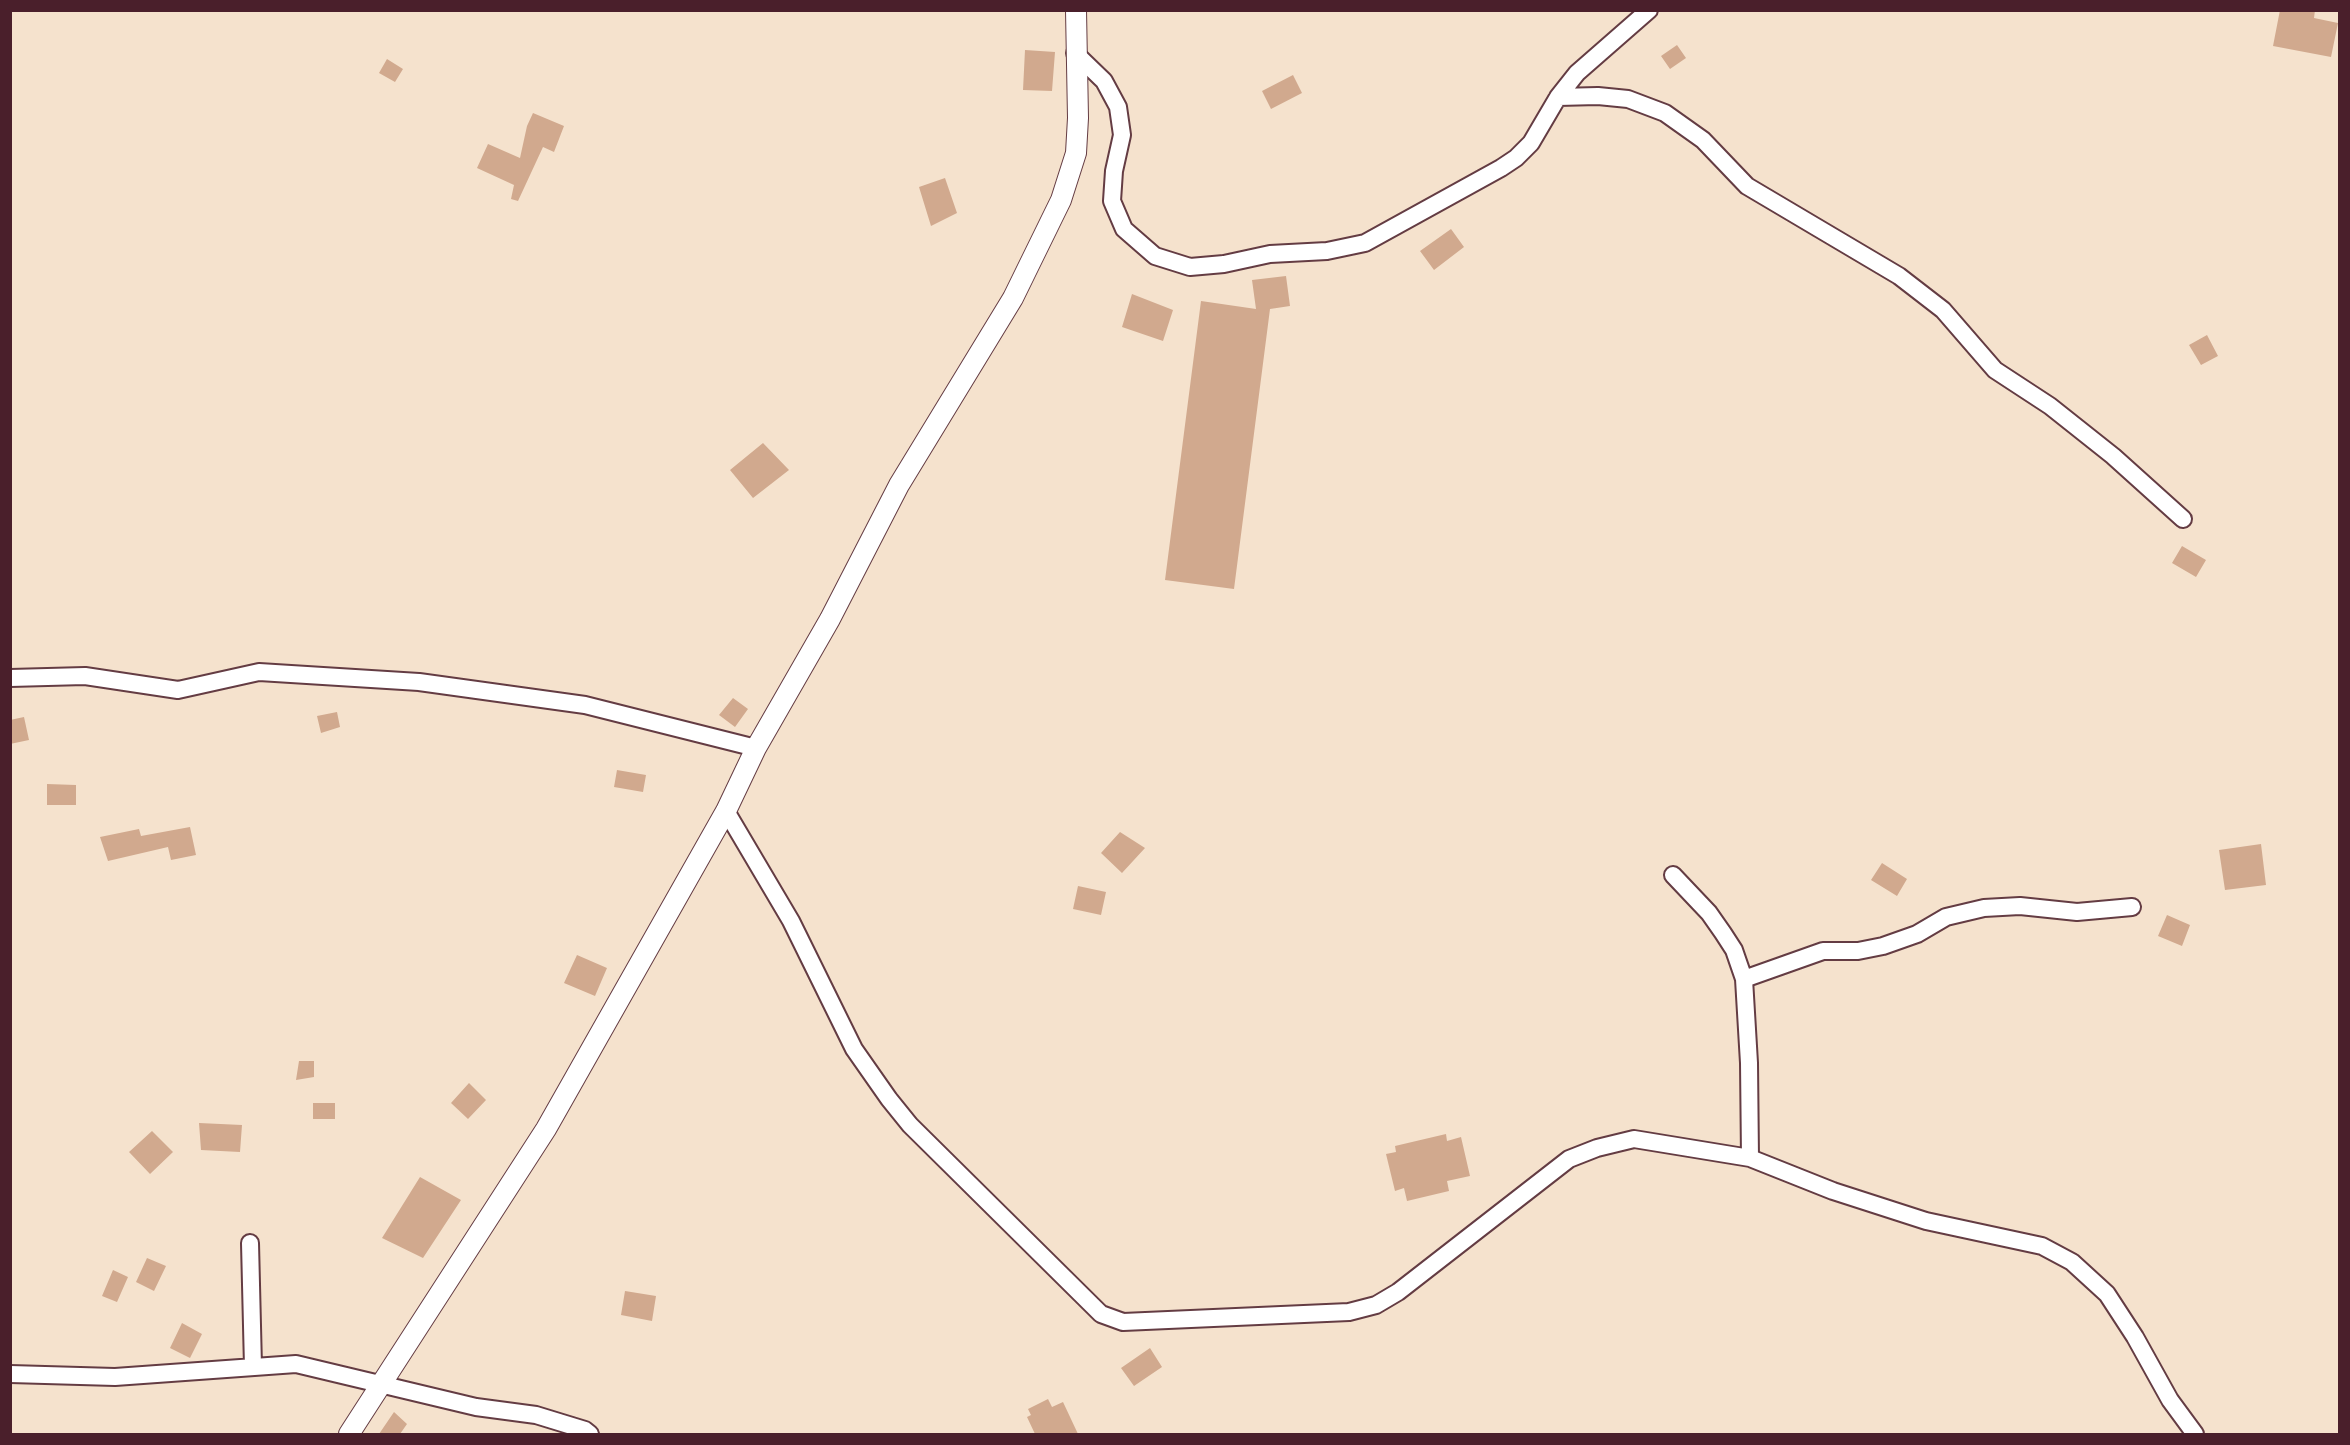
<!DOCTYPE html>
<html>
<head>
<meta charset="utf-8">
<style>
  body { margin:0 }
  #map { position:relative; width:2350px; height:1445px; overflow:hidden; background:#f5e2cd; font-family:Caveat,sans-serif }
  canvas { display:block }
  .frame { position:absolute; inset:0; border:12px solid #4a1f2b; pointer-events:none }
</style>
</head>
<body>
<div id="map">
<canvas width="2350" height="1445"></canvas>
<div class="frame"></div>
</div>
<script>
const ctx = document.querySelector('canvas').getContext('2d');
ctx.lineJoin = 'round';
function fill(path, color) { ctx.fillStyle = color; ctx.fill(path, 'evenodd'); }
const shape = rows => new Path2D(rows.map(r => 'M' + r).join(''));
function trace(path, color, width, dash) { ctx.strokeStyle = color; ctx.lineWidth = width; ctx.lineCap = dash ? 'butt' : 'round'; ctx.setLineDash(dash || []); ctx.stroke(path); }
fill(shape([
  [2280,10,2315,10,2314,18,2338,23,2331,57,2273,46],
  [1677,45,1686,58,1670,69,1661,56],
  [1025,50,1055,52,1052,91,1023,90],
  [387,59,403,69,395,82,379,73],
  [1293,75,1302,93,1271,109,1262,91],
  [533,113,564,126,554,152,543,147,518,201,511,199,514,185,477,168,488,144,520,158,527,126],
  [945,178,957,213,931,226,919,187],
  [1451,229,1464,247,1434,270,1420,251],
  [1286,276,1290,306,1270,309,1234,589,1165,580,1201,301,1256,309,1252,280],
  [1132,294,1173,310,1163,341,1122,327],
  [2207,335,2218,356,2201,365,2189,345],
  [763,443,789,470,753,498,730,470],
  [2182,546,2206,560,2196,577,2172,563],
  [733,698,748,709,735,727,719,715],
  [337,712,340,727,321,733,317,716],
  [24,717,29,740,10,744,10,720],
  [617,770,646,775,643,792,614,787],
  [47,784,76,785,76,805,47,805],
  [190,827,196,855,171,860,168,847,108,861,100,837,139,829,141,836],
  [1120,832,1145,848,1122,873,1101,853],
  [2261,844,2266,885,2225,890,2219,850],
  [1882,863,1907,879,1897,896,1871,880],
  [1078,886,1106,892,1101,915,1073,909],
  [2167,915,2190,925,2182,946,2158,936],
  [577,955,607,968,595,996,564,983],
  [299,1061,314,1061,314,1077,296,1080],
  [469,1083,486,1100,468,1119,451,1103],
  [313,1103,335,1103,335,1119,313,1119],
  [199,1123,242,1125,240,1152,201,1150],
  [152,1131,173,1152,150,1174,129,1152],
  [1446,1134,1447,1141,1461,1137,1470,1176,1447,1181,1449,1191,1407,1201,1404,1188,1395,1191,1386,1154,1396,1152,1395,1146],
  [420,1177,461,1200,423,1258,382,1238],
  [147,1258,166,1266,154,1291,136,1282],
  [113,1270,128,1277,117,1302,102,1296],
  [625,1291,656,1296,652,1321,621,1315],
  [182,1323,202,1334,190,1358,170,1348],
  [1150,1348,1162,1367,1134,1386,1121,1368],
  [1048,1399,1052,1407,1063,1402,1078,1434,1035,1434,1027,1417,1031,1415,1028,1409],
  [394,1412,407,1424,400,1434,379,1434]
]), '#d1a98e');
const minor = shape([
  [1075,53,1104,81,1118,107,1122,135,1114,171,1112,201,1124,229,1155,256,1190,267,1224,264,1270,254,1327,251,1365,243,1501,168,1516,158,1531,143,1558,97,1577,73,1649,10],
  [1558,97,1598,96,1628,99,1665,113,1703,140,1747,186,1899,276,1943,310,1995,370,2050,406,2113,456,2183,519],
  [10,678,85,676,178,690,259,672,419,682,585,705,756,748],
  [726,811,791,921,854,1049,889,1099,910,1125,1101,1314,1123,1322,1349,1312,1376,1305,1398,1292,1569,1159,1597,1148,1634,1139,1750,1158,1833,1191,1926,1221,2042,1246,2072,1262,2107,1294,2135,1337,2170,1400,2195,1434],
  [1673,875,1709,913,1723,933,1734,950,1744,979,1749,1063,1750,1158],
  [1744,979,1823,951,1858,951,1883,946,1917,934,1946,917,1984,908,2020,906,2077,912,2132,907],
  [250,1243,253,1367],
  [10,1374,115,1377,296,1364,476,1407,536,1415,585,1430,590,1434]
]);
const tertiary = shape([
  [349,1434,546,1129,726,811,756,748,830,619,899,485,1013,298,1061,200,1076,153,1078,118,1076,10]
]);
trace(minor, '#643c43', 20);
trace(tertiary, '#643c43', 22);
trace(minor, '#fff', 16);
trace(tertiary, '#fff', 20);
</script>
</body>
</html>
